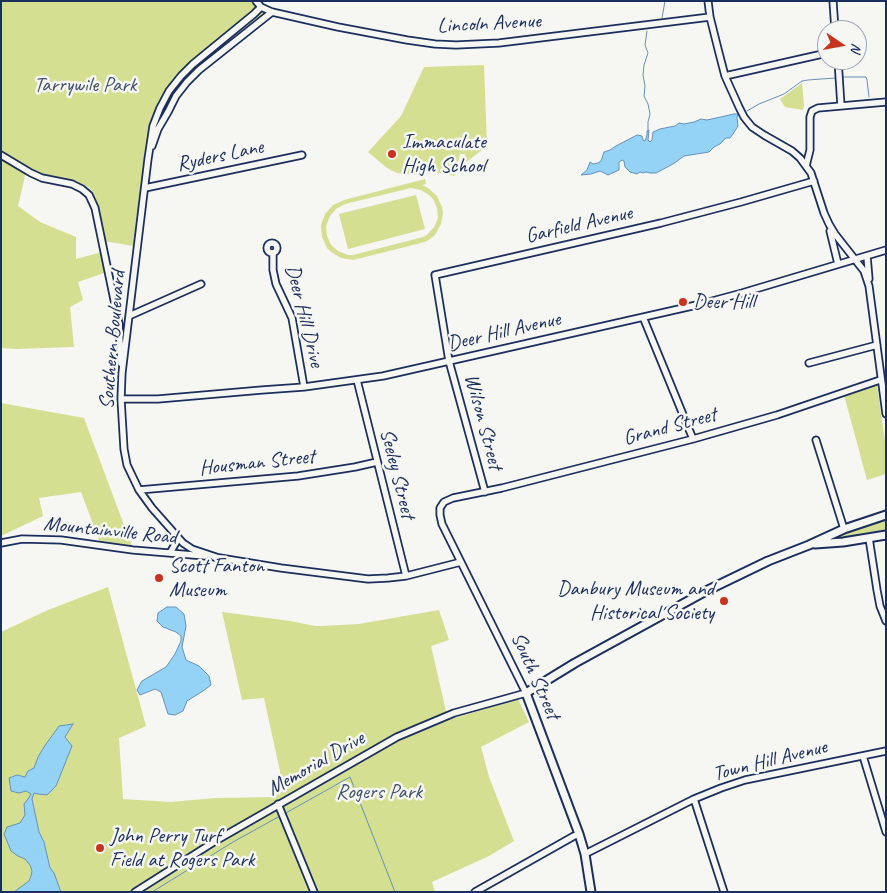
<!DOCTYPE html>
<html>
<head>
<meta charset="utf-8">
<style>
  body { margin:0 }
  #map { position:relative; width:887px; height:893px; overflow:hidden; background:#f6f6f2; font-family:Caveat,sans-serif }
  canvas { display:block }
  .frame { position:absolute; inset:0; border:2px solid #1b2f5e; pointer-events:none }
  .north { position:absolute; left:817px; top:20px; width:50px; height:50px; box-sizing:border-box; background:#f6f6f2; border:1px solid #9ea6b7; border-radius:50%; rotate:102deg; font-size:14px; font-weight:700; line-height:20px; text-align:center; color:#1b2f5e }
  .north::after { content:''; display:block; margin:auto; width:18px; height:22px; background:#c8321e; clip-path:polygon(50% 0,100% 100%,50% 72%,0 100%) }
</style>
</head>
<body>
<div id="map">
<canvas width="887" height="893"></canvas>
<div class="frame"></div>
<div class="north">N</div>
</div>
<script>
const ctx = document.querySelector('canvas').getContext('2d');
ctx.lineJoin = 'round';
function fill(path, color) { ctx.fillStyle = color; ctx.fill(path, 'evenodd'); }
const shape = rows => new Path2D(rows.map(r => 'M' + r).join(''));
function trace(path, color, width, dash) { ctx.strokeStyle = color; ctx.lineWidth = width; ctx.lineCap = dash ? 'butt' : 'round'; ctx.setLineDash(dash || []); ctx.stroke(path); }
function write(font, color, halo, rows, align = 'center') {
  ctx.font = font + ' Caveat,sans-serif'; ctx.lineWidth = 5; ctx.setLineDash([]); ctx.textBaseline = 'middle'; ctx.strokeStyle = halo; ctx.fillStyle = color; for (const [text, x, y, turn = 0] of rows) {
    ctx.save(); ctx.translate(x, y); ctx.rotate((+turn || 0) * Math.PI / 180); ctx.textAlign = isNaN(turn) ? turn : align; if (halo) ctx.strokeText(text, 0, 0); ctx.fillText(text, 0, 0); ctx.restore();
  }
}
fill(shape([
  [1,1,250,1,265,13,198,64,173,90,165,105,155,132,146,192,139,247,104,241,96,205,92,191,88,187,76,181,52,178,27,167,18,206,40,222,76,237,76,259,106,251,110,271,78,282,83,300,70,307,74,347,16,349,1,348],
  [484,65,487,146,464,164,465,154,460,154,455,176,433,172,414,175,397,173,387,168,368,152,401,116,424,67],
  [802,83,804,106,803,110,785,107,780,99],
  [425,179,426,184,422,185,428,188,437,196,442,207,443,213,441,224,435,235,430,239,425,242,353,260,341,258,331,252,327,248,322,237,321,225,325,214,333,205,344,200],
  [411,188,421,190,429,195,433,199,437,208,438,218,436,223,434,227,427,235,423,237,353,255,348,255,338,251,331,245,327,236,326,226,330,216,336,209,345,204],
  [416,195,425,229,348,249,339,214],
  [877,385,886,448,886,474,867,480,844,395],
  [1,403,84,418,133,549,101,545,81,492,39,498,43,516,1,536],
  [886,517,886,530,835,538,834,535],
  [108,587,146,726,119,738,123,799,171,802,215,798,275,797,280,780,280,771,264,698,242,700,222,612,290,621,315,626,322,626,359,624,439,610,449,640,431,646,448,720,518,699,529,722,481,747,489,777,514,841,489,856,432,882,435,892,139,892,136,889,132,892,1,892,1,632,48,610]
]), '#d4df92');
const water = shape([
  [734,114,738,114,738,115,737,117,738,126,733,134,730,138,726,138,720,144,714,147,709,152,684,156,673,164,656,173,650,173,646,172,643,173,640,172,637,174,630,172,625,167,624,161,622,160,619,162,619,170,608,175,600,171,591,174,581,175,587,170,590,162,593,164,598,163,601,161,604,152,610,150,616,146,637,135,642,136,643,140,645,141,647,135,647,131,649,130,648,140,650,142,652,140,653,132,660,129,675,126,679,123,684,124,694,122,701,119,707,120,734,114],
  [167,607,176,607,184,614,186,626,182,647,186,660,199,666,209,676,211,685,203,691,187,701,183,711,175,715,168,714,161,692,155,689,140,695,137,690,142,681,166,667,175,654,181,641,181,636,176,632,163,627,157,621,158,613,167,607],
  [73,724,65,737,72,746,56,786,47,795,38,794,34,793,32,799,39,832,44,842,50,868,54,873,61,892,14,892,29,881,31,876,32,871,30,865,25,859,18,856,11,851,4,834,7,827,20,823,25,815,24,804,28,799,31,794,26,791,19,793,11,791,9,778,17,775,25,777,28,771,34,768,38,757,44,747,59,726,73,724]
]);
fill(water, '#95d3f6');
trace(water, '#6491b9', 1);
trace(shape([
  [662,18,665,1],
  [647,31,645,45,648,53,644,65,643,75,645,86,644,96,648,104,650,114,648,122,648,132],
  [843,77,866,77,867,80,869,97],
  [747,111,759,104,784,94,802,81,808,80,835,78],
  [284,814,350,777,395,892],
  [152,892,233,842,280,816]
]), '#6491b9', 1);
const minor = shape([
  [256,1,261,7,272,12,338,27,407,40,435,44,456,45,499,43,710,17],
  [708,1,710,17,718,49,725,76,739,107,744,117,752,127,764,135,792,151,800,158,811,173,824,213,829,224,835,234,864,271,869,286,886,414],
  [833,1,835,30],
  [838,60,841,106],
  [725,76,827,53],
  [152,146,158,129,168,112,176,96,187,82,199,70,272,12],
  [1,155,31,173,42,178,72,184,82,189,89,195,95,208,119,324,121,363],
  [806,166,810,150,810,117,812,111,818,108,886,102],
  [145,188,302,155],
  [830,231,838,264],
  '267 248a5 5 0 1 1 10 0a5 5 0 1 1-10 0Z',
  [273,253,273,270,276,284,292,318,304,387],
  [867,256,869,279],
  [129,316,201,284],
  [643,317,693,439],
  [809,363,877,345],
  [357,380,406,576],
  [121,399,158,399,262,390,304,387,383,376,701,304,742,293,886,250],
  [816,440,844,529],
  [139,490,298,476,355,467,377,462],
  [485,492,449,361,435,275,661,223,741,202,814,181],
  [869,538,877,590,880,606,886,621],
  [1,543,22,539,61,540,133,550,205,556],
  [170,553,178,539],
  [214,557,281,568,368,579,388,578,406,576,461,562],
  [216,557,192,549,183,543,152,508,139,490,127,465,124,449,121,399,122,373,148,159,153,126,160,108,169,91,181,76,193,64,254,14,261,7],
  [863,756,886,832],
  [694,799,724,892],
  [278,804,314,892],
  [585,854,694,799,721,788,745,780,886,751],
  [135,892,217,840,397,737,454,713,526,693,442,524,440,515,440,508,444,502,453,498,502,488,693,439,777,415,880,380],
  [475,892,574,836,579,834]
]);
const major = shape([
  [815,544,843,542,886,535],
  [591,892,585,854,579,834,526,693,575,663,708,590,768,561,809,545,844,529,886,515]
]);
trace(minor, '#1b2f5e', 9);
trace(major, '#1b2f5e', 11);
trace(minor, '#f6f6f2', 5.5);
trace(major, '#f6f6f2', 7);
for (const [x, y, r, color] of [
  [392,154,5,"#c8321e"],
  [683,302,5,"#c8321e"],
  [159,578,5,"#c8321e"],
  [724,601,5,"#c8321e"],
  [100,848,5,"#c8321e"]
]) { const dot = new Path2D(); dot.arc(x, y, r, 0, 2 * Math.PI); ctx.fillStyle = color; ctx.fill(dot); trace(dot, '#f6f6f2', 2); }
write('21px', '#1b2f5e', '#f6f6f2', [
  ["Lincoln Avenue",489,24,-3],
  ["Ryders Lane",220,156,-12],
  ["Garfield Avenue",579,225,-13],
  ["Deer Hill Drive",304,316,76],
  ["Deer Hill Avenue",504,332,-13],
  ["Southern Boulevard",113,340,-85],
  ["Wilson Street",483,422,75],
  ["Grand Street",670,427,-15],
  ["Housman Street",257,463,-6],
  ["Seeley Street",397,474,76],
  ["Mountainville Road",110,531,6],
  ["South Street",535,676,66],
  ["Town Hill Avenue",770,761,-14],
  ["Memorial Drive",316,764,-30]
]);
write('21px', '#405268', '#f6f6f2', [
  ["Tarrywile Park",85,85],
  ["Rogers Park",379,792]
]);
write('21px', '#1b2f5e', '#f6f6f2', [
  ["Immaculate",402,142],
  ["High School",402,166],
  ["Deer Hill",693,302],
  ["Scott Fanton",169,566],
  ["Museum",169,590],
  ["Danbury Museum and",714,589,"right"],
  ["Historical Society",714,613,"right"],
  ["John Perry Turf",110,836],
  ["Field at Rogers Park",110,860]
], 'left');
</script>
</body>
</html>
